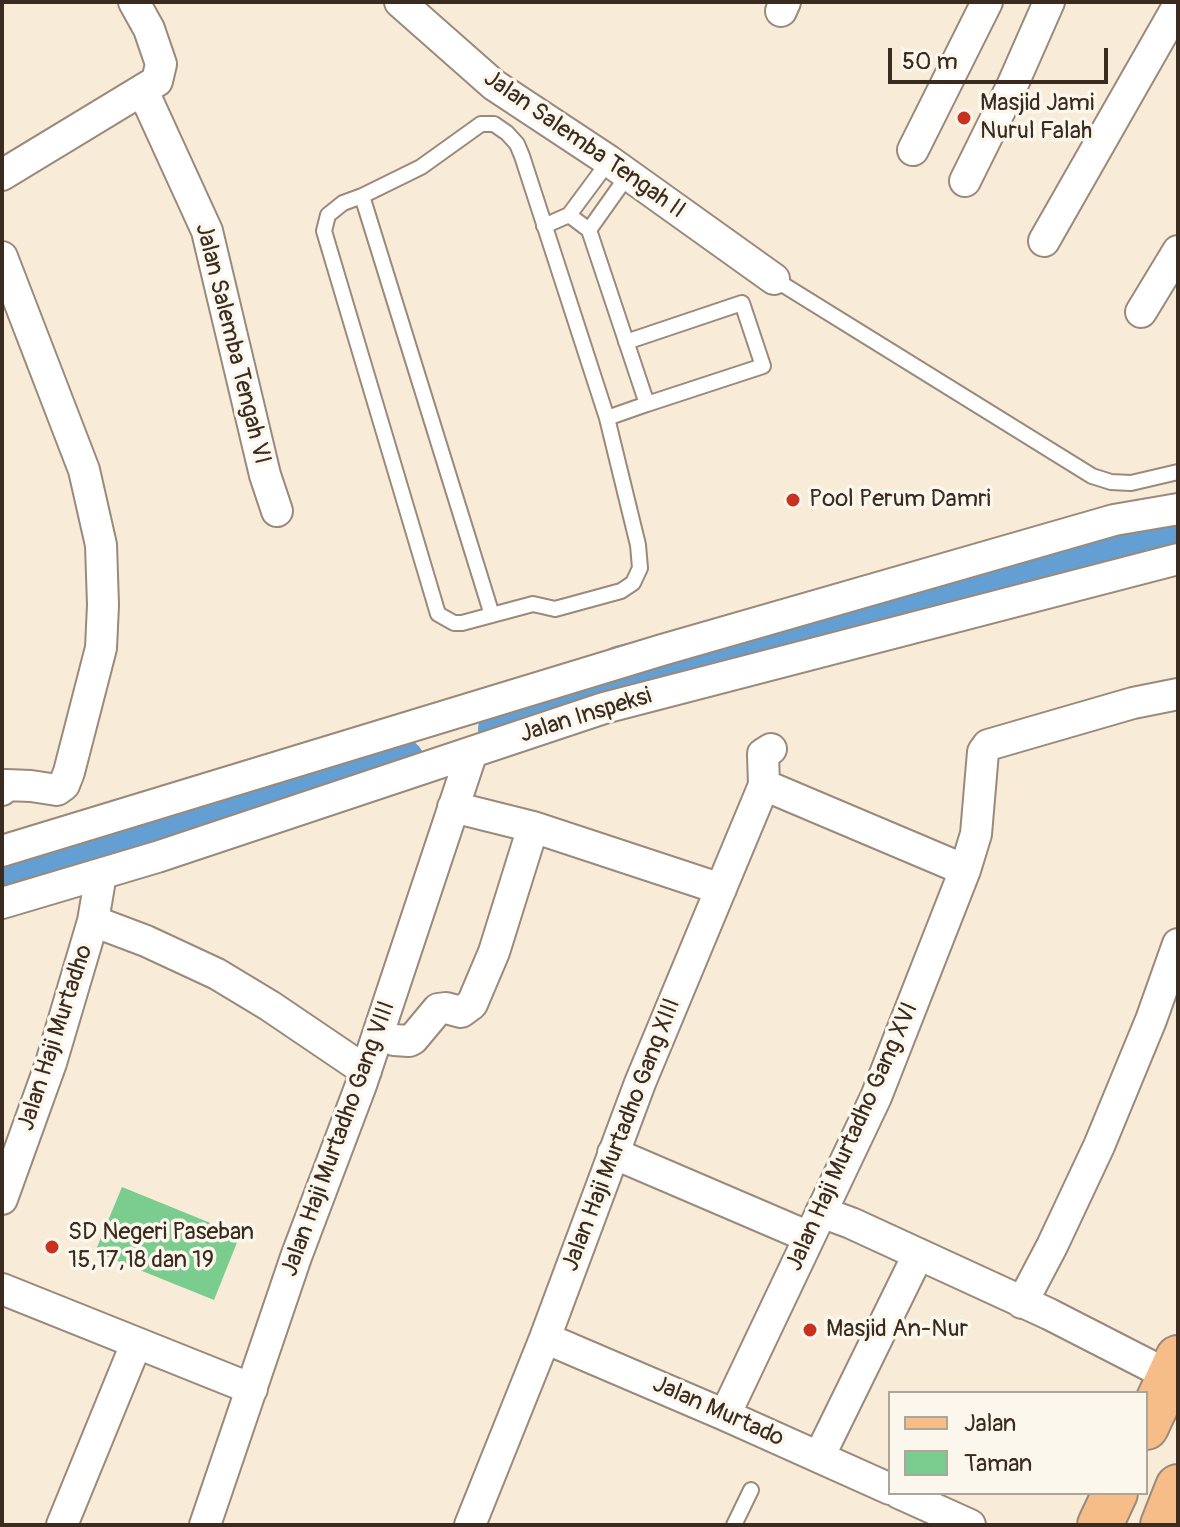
<!DOCTYPE html>
<html>
<head>
<meta charset="utf-8">
<style>
  body { margin:0 }
  #map { position:relative; width:1180px; height:1527px; overflow:hidden; background:#f8ebd8; font-family:Pangolin,sans-serif }
  canvas { display:block }
  .frame { position:absolute; inset:0; border:4px solid #3b2a1e; pointer-events:none }
  .legend { position:absolute; left:888px; top:1391px; width:260px; height:104px; box-sizing:border-box; background:#fbf7ec; border:2px solid #aea59a; margin:0; padding:10px 14px; list-style:none; font-size:24px; color:#3b2a1e }
  .legend li { display:flex; align-items:center; gap:16px; height:40px }
  .legend b { width:40px; border:2px solid #aea59a }
  .scale { position:absolute; left:888px; top:48px; width:220px; height:36px; box-sizing:border-box; border:4px solid #3b2a1e; border-top:0; padding-left:10px; font-size:24px; line-height:28px; white-space:nowrap; color:#3b2a1e; -webkit-text-stroke:6px #fbf7ec; paint-order:stroke }
</style>
</head>
<body>
<div id="map">
<canvas width="1180" height="1527"></canvas>
<div class="frame"></div>
<ul class="legend">
<li><b style="height:10px;background:#f7bd88"></b>Jalan</li>
<li><b style="height:22px;background:#7bcd8f"></b>Taman</li>
</ul>
<div class="scale">50 m</div>
</div>
<script>
const ctx = document.querySelector('canvas').getContext('2d');
ctx.lineJoin = 'round';
function fill(path, color) { ctx.fillStyle = color; ctx.fill(path, 'evenodd'); }
const shape = rows => new Path2D(rows.map(r => 'M' + r).join(''));
function trace(path, color, width, dash) { ctx.strokeStyle = color; ctx.lineWidth = width; ctx.lineCap = dash ? 'butt' : 'round'; ctx.setLineDash(dash || []); ctx.stroke(path); }
function write(font, color, halo, rows, align = 'center') {
  ctx.font = font + ' Pangolin,sans-serif'; ctx.lineWidth = 7; ctx.setLineDash([]); ctx.textBaseline = 'middle'; ctx.strokeStyle = halo; ctx.fillStyle = color; for (const [text, x, y, turn = 0] of rows) {
    ctx.save(); ctx.translate(x, y); ctx.rotate((+turn || 0) * Math.PI / 180); ctx.textAlign = isNaN(turn) ? turn : align; if (halo) ctx.strokeText(text, 0, 0); ctx.fillText(text, 0, 0); ctx.restore();
  }
}
fill(shape([
  [122,1187,240,1235,214,1300,95,1252]
]), '#7bcd8f');
trace(shape([
  [504,729,556,713,622,671,925,598,1098,550,1178,521],
  [2,874,228,814,399,763]
]), '#649fd4', 52);
const service = shape([
  [481,124,494,124,507,133,517,144,522,156,607,418,638,545,640,568,633,583,621,591,555,609,533,604,462,623,454,623,438,614,324,231,328,215,343,203,362,196,421,167,481,124],
  [362,196,492,615],
  [569,215,609,161],
  [544,226,569,215,589,230,647,404,607,418],
  [589,230,628,175],
  [774,279,1092,476,1111,482,1131,483,1178,472],
  [626,342,742,303,763,366,647,404],
  [734,1525,751,1490]
]);
const minor = shape([
  [400,2,494,85,609,161,774,279],
  [781,11,785,2],
  [143,91,207,231,265,475,277,511],
  [913,150,987,2],
  [2,175,157,81,161,64,149,29,134,2],
  [965,181,1012,86,1049,2],
  [1044,241,1178,6],
  [2,257,84,470,101,545,103,605,101,648,69,772,64,785,57,790,31,786,6,785,2,790],
  [1141,312,1178,251],
  [453,807,533,827,721,889],
  [2,851,662,650,1114,520,1178,509],
  [965,870,976,834,983,752,988,745,1133,703,1178,694],
  [2,903,157,857,604,708,1178,559],
  [93,921,146,941,217,974,270,1006,366,1071],
  [379,1033,394,1040,409,1041,413,1039,438,1009,446,1008,461,1012,472,1004,494,952,533,827],
  [613,1153,809,1237],
  [2,1199,51,1063,93,921,101,874],
  [821,1212,851,1223,1049,1314,1170,1376],
  [2,1289,252,1389],
  [1022,1303,1052,1246,1099,1146,1151,1020,1178,944],
  [545,1338,725,1415,890,1489],
  [725,1415,876,1097,965,870,764,785],
  [819,1457,918,1255],
  [899,1493,970,1525],
  [62,1525,136,1344],
  [205,1525,296,1257,361,1085,472,752],
  [470,1525,545,1338,640,1083,764,785,763,754,771,749]
]);
const primary = shape([
  [1146,1427,1178,1358],
  [1100,1525,1115,1493],
  [1163,1525,1178,1487]
]);
trace(service, '#9a8a7b', 18);
trace(minor, '#9a8a7b', 34);
trace(primary, '#9a8a7b', 48);
trace(service, '#fff', 14);
trace(minor, '#fff', 30);
trace(primary, '#f7bd88', 44);
for (const [x, y, r, color] of [
  [964,118,8,"#c8321e"],
  [793,500,8,"#c8321e"],
  [52,1247,8,"#c8321e"],
  [810,1330,8,"#c8321e"]
]) { const dot = new Path2D(); dot.arc(x, y, r, 0, 2 * Math.PI); ctx.fillStyle = color; ctx.fill(dot); trace(dot, '#fbf7ec', 3); }
write('24px', '#3b2a1e', '#fbf7ec', [
  ["Masjid Jami",980,104],
  ["Nurul Falah",980,132],
  ["Pool Perum Damri",809,500],
  ["SD Negeri Paseban",68,1233],
  ["15,17,18 dan 19",68,1261],
  ["Masjid An-Nur",826,1330]
], 'left');
write('24px', '#3b2a1e', '#fbf7ec', [
  ["Jalan Salemba Tengah II",584,145,35],
  ["Jalan Salemba Tengah VI",232,344,76],
  ["Jalan Inspeksi",586,716,-17],
  ["Jalan Haji Murtadho",56,1038,-72],
  ["Jalan Haji Murtadho Gang XIII",622,1135,-69],
  ["Jalan Haji Murtadho Gang XVI",853,1137,-66],
  ["Jalan Haji Murtadho Gang VIII",339,1139,-70],
  ["Jalan Murtado",718,1412,24]
]);
</script>
</body>
</html>
